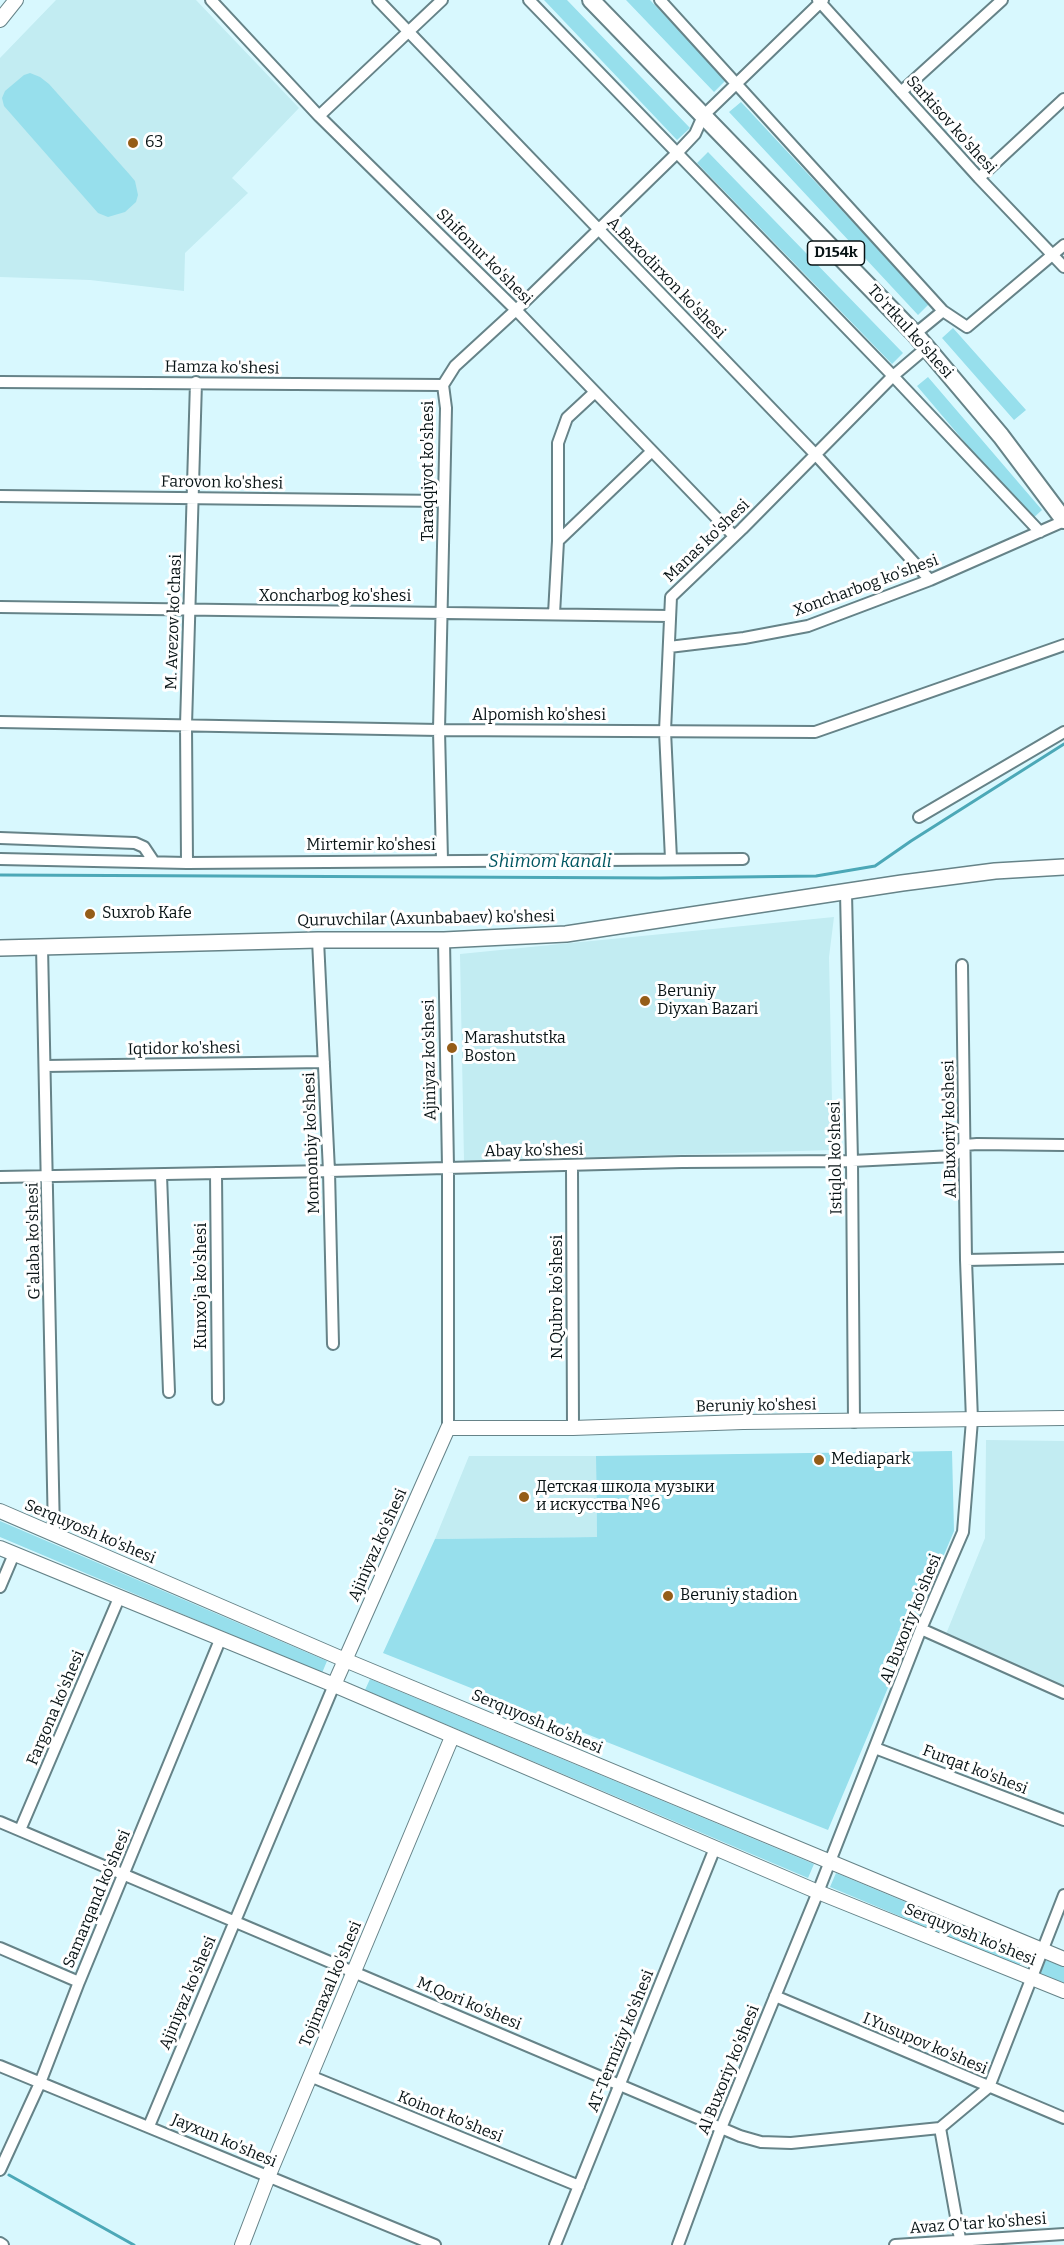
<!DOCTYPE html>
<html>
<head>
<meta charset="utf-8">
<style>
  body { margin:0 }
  canvas { display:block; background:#d8f8fe }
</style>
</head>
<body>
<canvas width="1064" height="2245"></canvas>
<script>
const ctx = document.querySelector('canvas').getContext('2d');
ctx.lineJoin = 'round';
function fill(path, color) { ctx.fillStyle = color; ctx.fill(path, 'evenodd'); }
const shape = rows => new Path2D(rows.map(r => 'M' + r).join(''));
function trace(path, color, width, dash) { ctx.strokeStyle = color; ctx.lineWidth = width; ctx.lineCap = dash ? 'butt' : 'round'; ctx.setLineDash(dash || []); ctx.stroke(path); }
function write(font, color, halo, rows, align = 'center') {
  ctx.font = font + ' Bitter,serif'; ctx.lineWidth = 6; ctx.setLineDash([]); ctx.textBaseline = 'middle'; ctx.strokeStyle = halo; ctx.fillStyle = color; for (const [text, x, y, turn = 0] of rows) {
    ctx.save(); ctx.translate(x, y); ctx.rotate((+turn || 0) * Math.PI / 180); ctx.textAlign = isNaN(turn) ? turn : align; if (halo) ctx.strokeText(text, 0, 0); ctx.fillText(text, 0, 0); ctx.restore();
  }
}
fill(shape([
  [56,0,196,0,299,108,232,178,248,193,185,253,184,291,90,280,0,277,0,58],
  [834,917,829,957,833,1150,464,1161,460,954],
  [986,1440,1064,1441,1064,1690,944,1639,985,1538],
  [469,1456,596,1456,597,1537,435,1539]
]), '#c2ecf2');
fill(shape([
  [544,0,567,0,690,128,677,140],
  [626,0,650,0,726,80,714,92],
  [30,73,40,77,49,84,130,175,135,181,138,195,136,202,125,212,108,217,98,213,4,106,2,98,5,91,24,75],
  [741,102,929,304,918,315,729,112],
  [708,152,903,353,892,364,697,163],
  [953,328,1026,410,1014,420,942,338],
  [928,377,1042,510,1031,520,917,386],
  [952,1451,954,1531,828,1830,383,1653,435,1539,597,1537,596,1456],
  [0,1521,327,1661,322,1673,0,1537],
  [370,1679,814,1864,808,1878,365,1690],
  [836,1873,1025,1952,1019,1966,830,1887],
  [1046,1960,1064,1967,1064,1984,1040,1974]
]), '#97dfec');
trace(shape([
  [0,875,660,878,816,876,875,866,911,841,1064,744],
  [9,2175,134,2245]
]), '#4ca8b7', 3);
const minor = shape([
  [211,0,319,116,516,310,734,536],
  [378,0,815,454,930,580],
  [529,0,893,376,1040,532],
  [660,0,943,311],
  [818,0,979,178,1064,267],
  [901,92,1002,0],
  [319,116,442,0],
  [979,178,1064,99],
  [915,334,943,311,967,327,1064,245],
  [0,382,443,385],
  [0,496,444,501],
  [558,541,652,451],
  [0,607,670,616],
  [554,614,558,541,558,443,567,418,595,392],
  [669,647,744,638,808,626,930,580,1064,521],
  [0,722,439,730,815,732,1064,645],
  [919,817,1064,732],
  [0,838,135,843,144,847,154,862],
  [0,859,187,863,743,859],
  [671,859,665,731,671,597,742,529,893,376,926,348],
  [442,860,439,730,446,408,443,385,455,366,516,310,678,152,695,134,703,116,823,0],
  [187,863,186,725,196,382],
  [846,893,852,1161,854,1422],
  [318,940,329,1171,333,1344],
  [444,940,448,1167,448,1428],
  [42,946,54,1534],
  [45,1066,324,1062],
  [572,1166,573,1428],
  [216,1173,218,1399],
  [161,1175,169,1392],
  [0,1177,329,1171,682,1162,852,1161,954,1156,965,1145,977,1144,1064,1145],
  [966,1260,1064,1258],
  [0,1587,14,1554],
  [921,1629,1064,1693],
  [875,1748,1064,1820],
  [0,1822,740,2136,761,2142,791,2143,940,2128],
  [20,1830,119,1598],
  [0,1948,79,1982],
  [775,1996,1064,2118],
  [0,2066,435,2245],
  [310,2076,579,2186],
  [149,2126,334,1685],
  [940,2128,989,2087,1064,1895],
  [940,2128,960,2239],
  [0,2170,40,2083,79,1982,220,1640],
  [0,2243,3,2245],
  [555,2245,715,1848],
  [678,2245,721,2128,818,1892,921,1629,963,1532,972,1420,966,1260,962,965],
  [895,2245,1064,2234]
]);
const tertiary = shape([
  [0,20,16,0],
  [0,1511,345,1660,1064,1959],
  [0,1548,334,1685,818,1892,1064,1991],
  [334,1685,448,1428,573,1428,743,1422,1064,1418],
  [242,2245,268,2177,452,1737]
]);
const secondary = shape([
  [0,948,318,940,444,940,566,934,902,883,995,871,1064,867]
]);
const primary = shape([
  [591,0,915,334,1001,436,1064,520]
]);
trace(minor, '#668388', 14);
trace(tertiary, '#668388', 16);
trace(secondary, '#668388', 18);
trace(primary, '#668388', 20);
trace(minor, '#fff', 10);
trace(tertiary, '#fff', 14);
trace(secondary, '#fff', 15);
trace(primary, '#fff', 16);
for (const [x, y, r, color] of [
  [133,143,6,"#955d18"],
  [90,914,6,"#955d18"],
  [645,1001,6,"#955d18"],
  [452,1048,6,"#955d18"],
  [819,1460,6,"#955d18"],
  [524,1497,6,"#955d18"],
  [668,1596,6,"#955d18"]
]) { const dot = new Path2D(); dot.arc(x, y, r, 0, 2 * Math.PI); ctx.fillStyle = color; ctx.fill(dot); trace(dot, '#fff', 2); }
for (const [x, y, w] of [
  [836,253,57]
]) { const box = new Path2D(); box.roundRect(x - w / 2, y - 12, w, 24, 4.5); ctx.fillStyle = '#fff'; ctx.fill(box); trace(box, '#081315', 1.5); }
write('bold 15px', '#081315', null, [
  ["D154k",836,253]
]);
write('16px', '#081315', '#fff', [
  ["Sarkisov ko'shesi",951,125,48],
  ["Shifonur ko'shesi",484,257,45],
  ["A.Baxodirxon ko'shesi",666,278,46],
  ["To'rtkul ko'shesi",910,332,48],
  ["Hamza ko'shesi",222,368,1],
  ["Taraqqiyot ko'shesi",429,471,-90],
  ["Farovon ko'shesi",222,483,1],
  ["Manas ko'shesi",707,541,-44],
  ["Xoncharbog ko'shesi",866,586,-20],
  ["Xoncharbog ko'shesi",335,597],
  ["M. Avezov ko'chasi",174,622,-88],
  ["Alpomish ko'shesi",539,716],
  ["Mirtemir ko'shesi",371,846],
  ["Quruvchilar (Axunbabaev) ko'shesi",426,919,-1],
  ["Iqtidor ko'shesi",184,1049,-1],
  ["Ajiniyaz ko'shesi",430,1060,-91],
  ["Al Buxoriy ko'shesi",950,1129,-91],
  ["Momonbiy ko'shesi",312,1143,-92],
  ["Abay ko'shesi",534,1151,-1],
  ["Istiqlol ko'shesi",836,1158,-91],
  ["G'alaba ko'shesi",34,1241,-91],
  ["Kunxo'ja ko'shesi",202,1286,-90],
  ["N.Qubro ko'shesi",558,1297,-90],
  ["Beruniy ko'shesi",756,1406,-1],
  ["Serquyosh ko'shesi",90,1532,23],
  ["Ajiniyaz ko'shesi",378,1545,-66],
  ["Al Buxoriy ko'shesi",911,1619,-68],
  ["Fargona ko'shesi",56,1708,-67],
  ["Serquyosh ko'shesi",537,1722,23],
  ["Furqat ko'shesi",975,1770,21],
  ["Samarqand ko'shesi",97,1899,-67],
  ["Serquyosh ko'shesi",970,1935,22],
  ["Tojimaxal ko'shesi",331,1984,-67],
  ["Ajiniyaz ko'shesi",188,1993,-67],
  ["M.Qori ko'shesi",469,2004,23],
  ["AT-Termiziy ko'shesi",621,2041,-68],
  ["I.Yusupov ko'shesi",925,2044,23],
  ["Al Buxoriy ko'shesi",729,2070,-68],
  ["Koinot ko'shesi",450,2117,22],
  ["Jayxun ko'shesi",224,2141,23],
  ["Avaz O'tar ko'shesi",978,2224,-4]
]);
write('16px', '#081315', '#fff', [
  ["63",145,143],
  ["Suxrob Kafe",102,914],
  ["Beruniy",657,992],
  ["Diyxan Bazari",657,1010],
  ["Marashutstka",464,1039],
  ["Boston",464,1057],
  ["Mediapark",831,1460],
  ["Детская школа музыки",536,1488],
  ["и искусства №6",536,1506],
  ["Beruniy stadion",680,1596]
], 'left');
write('italic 18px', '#005661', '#fff', [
  ["Shimom kanali",550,862]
]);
</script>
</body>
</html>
